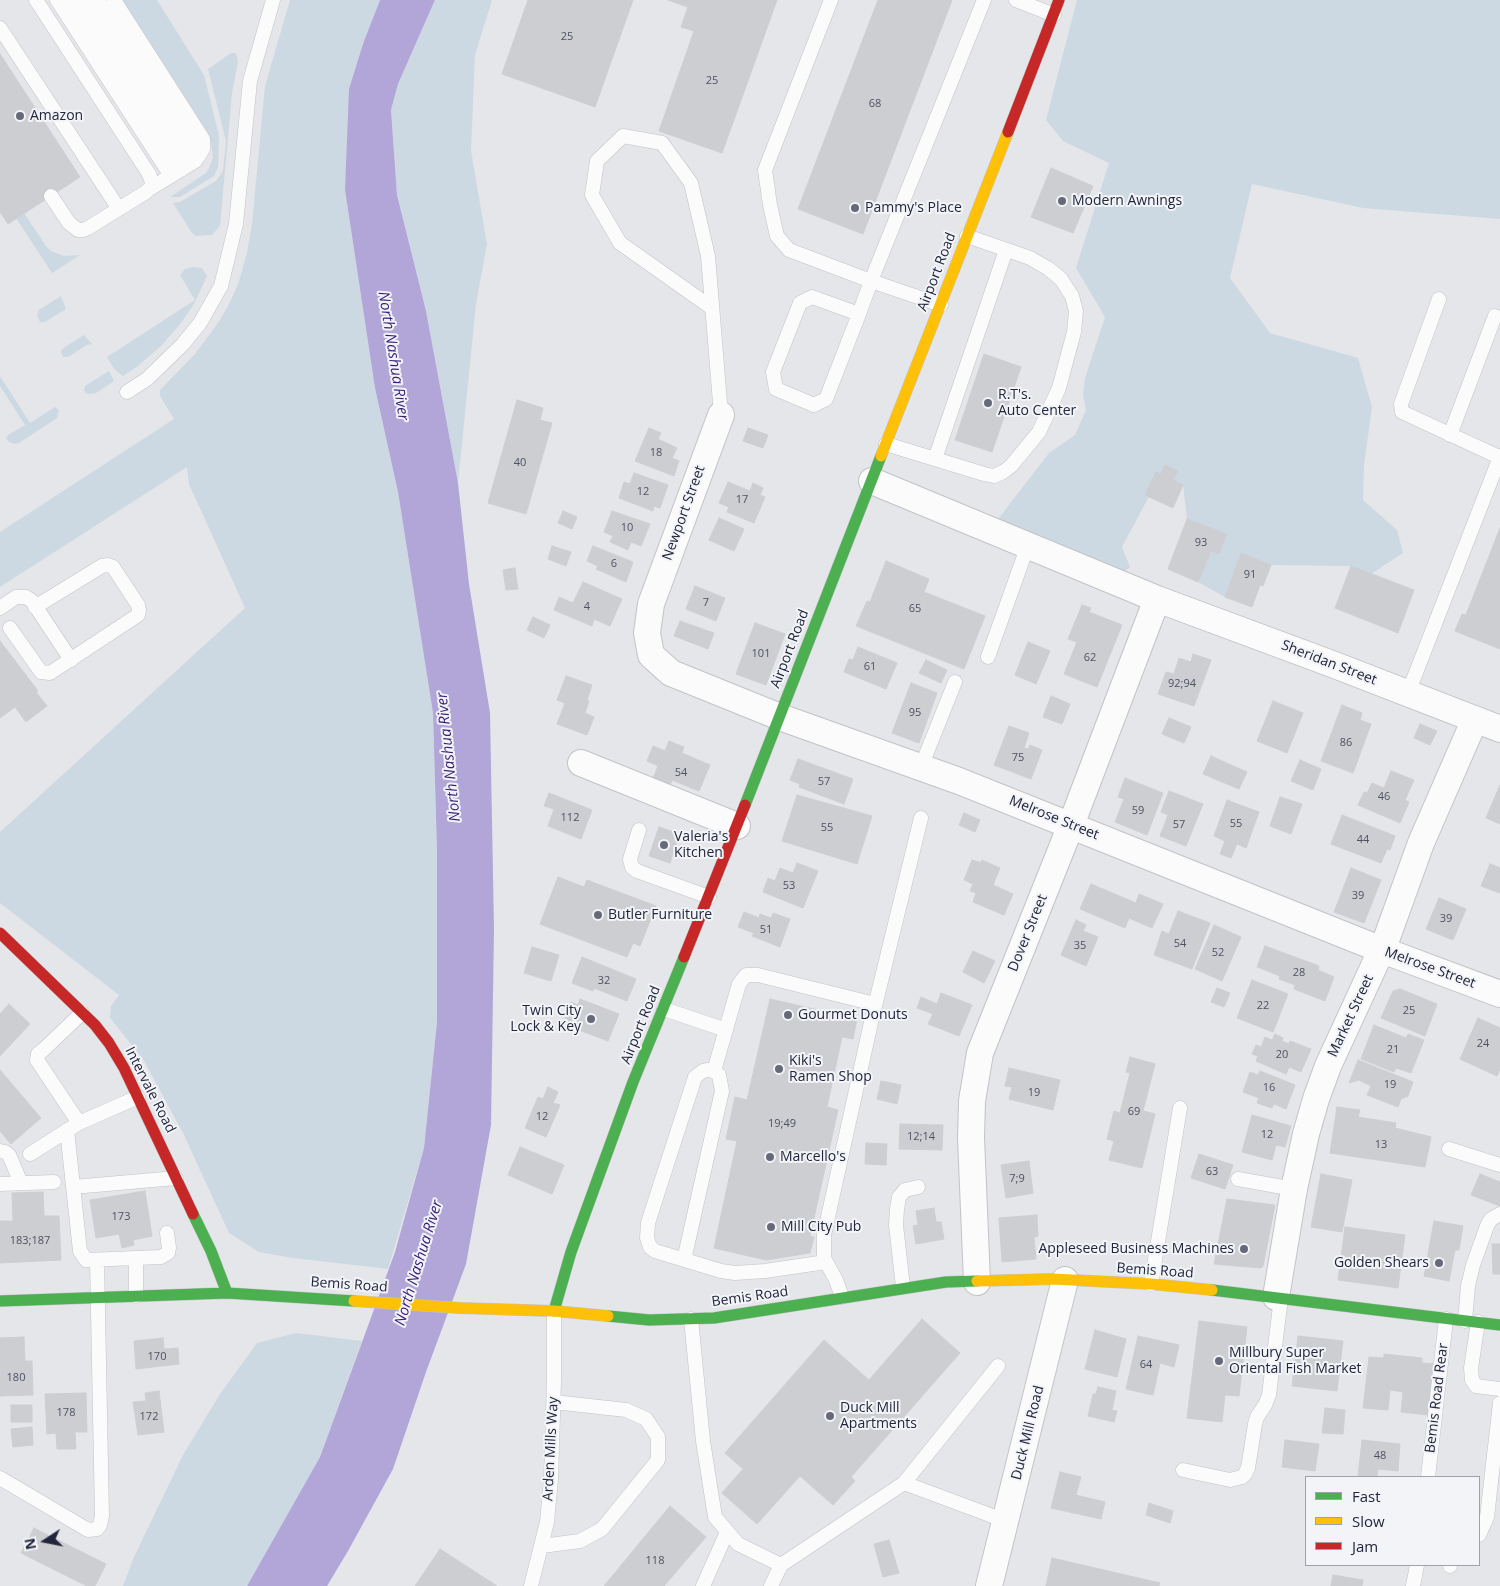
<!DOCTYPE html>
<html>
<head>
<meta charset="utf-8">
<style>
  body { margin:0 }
  #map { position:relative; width:1500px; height:1586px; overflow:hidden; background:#e4e6e9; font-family:"Open Sans",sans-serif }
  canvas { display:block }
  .legend { position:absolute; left:1305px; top:1476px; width:175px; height:90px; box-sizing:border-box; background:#f2f4f8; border:1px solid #9fa2ad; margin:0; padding:6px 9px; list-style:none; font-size:15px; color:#22263c }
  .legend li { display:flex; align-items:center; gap:10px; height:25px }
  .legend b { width:25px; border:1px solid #9fa2ad }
  .north { position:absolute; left:20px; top:1516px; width:50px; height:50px; -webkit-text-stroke:4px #f2f4f8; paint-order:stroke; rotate:259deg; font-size:14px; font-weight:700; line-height:20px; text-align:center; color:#22263c }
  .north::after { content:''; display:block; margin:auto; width:18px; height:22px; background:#22263c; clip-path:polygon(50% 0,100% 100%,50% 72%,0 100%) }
</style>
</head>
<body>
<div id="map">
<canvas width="1500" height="1586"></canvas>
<ul class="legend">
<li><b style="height:6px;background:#4caf50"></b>Fast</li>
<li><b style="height:6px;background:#ffc107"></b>Slow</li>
<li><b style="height:6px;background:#c62828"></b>Jam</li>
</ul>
<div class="north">N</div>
</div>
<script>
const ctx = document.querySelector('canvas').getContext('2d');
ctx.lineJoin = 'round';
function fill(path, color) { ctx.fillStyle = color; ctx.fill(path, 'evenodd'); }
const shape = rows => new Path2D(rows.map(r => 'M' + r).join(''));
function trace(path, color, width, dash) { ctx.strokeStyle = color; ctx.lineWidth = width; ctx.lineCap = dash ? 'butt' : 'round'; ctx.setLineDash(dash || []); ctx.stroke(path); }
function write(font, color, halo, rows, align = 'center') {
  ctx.font = font + ' "Open Sans",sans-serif'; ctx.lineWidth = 4; ctx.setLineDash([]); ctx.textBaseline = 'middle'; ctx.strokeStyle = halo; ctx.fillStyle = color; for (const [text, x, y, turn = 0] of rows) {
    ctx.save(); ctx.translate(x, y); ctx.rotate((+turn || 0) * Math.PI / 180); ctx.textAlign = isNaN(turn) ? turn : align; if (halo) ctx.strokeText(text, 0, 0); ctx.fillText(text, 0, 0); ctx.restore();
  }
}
fill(shape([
  [120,0,157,0,204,75,219,136,218,167,214,176,180,197,170,197,206,173,209,168,213,157,211,142],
  [290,0,380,0,364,41,345,190,375,388,398,492,433,713,437,851,437,1022,424,1148,388,1269,293,1258,259,1252,229,1233,183,1133,143,1059,110,1018,111,1006,119,995,0,903,0,832,245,608,189,484,187,467,0,587,0,532,174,419,160,396,160,390,195,354,220,320,229,304,238,284,247,253,252,224,265,86],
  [435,0,492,0,475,55,471,151,487,244,476,304,458,483,426,311,397,195,391,110,398,84],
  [1077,0,1500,0,1500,219,1363,208,1252,184,1230,278,1270,333,1358,358,1372,407,1364,465,1363,500,1397,530,1403,553,1371,574,1351,566,1271,565,1241,553,1225,597,1198,582,1211,551,1219,554,1227,535,1187,519,1183,485,1173,480,1177,471,1161,474,1122,547,1130,567,1113,580,996,532,999,518,1049,453,1075,435,1086,410,1083,395,1085,378,1105,317,1076,268,1109,163,1063,141,1046,120],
  [231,53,235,53,237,56,238,62,232,93,220,226,212,235,196,236,192,233,173,203,180,202,216,181,223,171,226,141,208,69],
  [24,213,46,246,51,251,64,256,80,255,52,273,16,218],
  [194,267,202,268,207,276,194,304,181,323,161,346,138,366,123,376,114,369,107,357,195,300,180,275,185,269],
  [61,296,66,309,45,322,40,322,37,315,39,310],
  [84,335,92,344,87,345,68,357,63,357,61,352,62,349],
  [109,371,114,381,96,393,90,394,86,393,84,390,85,386],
  [0,376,30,423,55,407,59,410,57,418,19,443,14,444,9,442,6,438,8,435,25,425,0,386],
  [296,1333,362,1341,320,1457,247,1586,123,1586,134,1557,183,1455,220,1394,257,1343]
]), '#cdd9e2');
fill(shape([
  [380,0,435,0,398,84,391,110,397,195,426,311,458,483,469,584,490,713,494,929,491,1125,466,1264,426,1372,393,1469,348,1551,327,1586,247,1586,320,1457,395,1252,424,1148,437,1022,437,851,433,713,398,492,375,388,345,190,349,89,364,41]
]), '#b2a6d8');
const building = shape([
  [528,0,633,0,595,107,502,74,528,0],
  [668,0,777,0,722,153,659,131,694,31,681,27,688,7,668,0],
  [878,0,952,0,863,234,798,209,878,0],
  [0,54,80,177,8,224,0,212,0,54],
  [1051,168,1093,186,1073,233,1031,217,1051,168],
  [984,354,1021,367,992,452,955,440,984,354],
  [517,400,543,408,540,420,552,423,526,514,488,503,517,400],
  [649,428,661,433,658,439,677,448,672,458,679,461,674,476,635,461,649,428],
  [748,428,768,435,763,448,743,441,748,428],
  [1165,465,1178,471,1173,480,1183,485,1173,508,1145,495,1156,472,1161,474,1165,465],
  [634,473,668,485,660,508,654,506,653,511,619,498,624,482,630,484,634,473],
  [728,482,750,491,753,483,763,488,760,495,765,497,754,523,727,512,729,507,719,503,728,482],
  [563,511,577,517,572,529,558,523,563,511],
  [612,511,650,524,641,546,631,542,628,550,610,542,613,536,604,532,612,511],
  [719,518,744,529,734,551,709,540,719,518],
  [1187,519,1227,534,1219,554,1211,551,1198,582,1168,569,1187,519],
  [1500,528,1500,649,1455,631,1462,614,1466,615,1500,528],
  [552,546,571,552,566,566,548,559,552,546],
  [593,546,633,562,626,582,596,569,598,566,587,561,593,546],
  [1241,553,1271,565,1263,586,1260,585,1252,607,1225,597,1241,553],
  [886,561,929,579,924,592,985,616,964,669,856,626,867,601,870,602,886,561],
  [1351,566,1414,590,1398,633,1335,608,1351,566],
  [515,568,518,589,506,590,503,570,515,568],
  [583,582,622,599,610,626,594,619,592,626,554,610,559,597,573,603,583,582],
  [695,586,725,598,716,621,686,609,695,586],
  [1082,605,1091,608,1089,612,1122,625,1097,687,1064,674,1077,642,1068,639,1082,605],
  [533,617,550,625,544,638,527,630,533,617],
  [680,621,714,633,708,649,674,636,680,621],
  [755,623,785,634,766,685,736,674,755,623],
  [0,641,38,691,36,692,47,706,26,722,15,707,0,718,0,641],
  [1028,642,1050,651,1036,684,1015,675,1028,642],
  [858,647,897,663,886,689,844,672,849,659,853,660,858,647],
  [1193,654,1211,660,1194,706,1158,694,1166,672,1174,674,1179,658,1191,662,1193,654],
  [926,660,947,670,941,683,919,673,926,660],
  [566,676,592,685,587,700,589,701,585,713,594,717,587,735,557,724,565,703,557,700,566,676],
  [911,683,937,693,919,743,892,733,911,683],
  [1051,696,1070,704,1062,724,1043,717,1051,696],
  [1273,701,1303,713,1287,753,1257,741,1273,701],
  [1342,705,1362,713,1360,720,1371,724,1353,773,1321,761,1342,705],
  [1169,718,1191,727,1184,743,1162,734,1169,718],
  [1420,724,1437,731,1430,745,1414,738,1420,724],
  [1009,726,1029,733,1024,748,1028,749,1030,745,1042,750,1031,779,994,765,1009,726],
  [669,741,684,747,682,753,710,765,699,791,672,780,668,791,651,784,658,766,647,761,653,746,665,751,669,741],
  [1211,756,1247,772,1239,789,1203,774,1211,756],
  [798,759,853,779,844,804,799,787,800,784,790,780,798,759],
  [1300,760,1321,769,1313,790,1291,781,1300,760],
  [1391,771,1414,780,1405,800,1409,802,1400,823,1358,805,1364,792,1367,793,1372,783,1384,788,1391,771],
  [1125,778,1163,793,1147,835,1115,822,1124,799,1118,797,1125,778],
  [1500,785,1500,824,1486,818,1500,785],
  [1169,791,1203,804,1186,846,1160,836,1168,815,1161,812,1169,791],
  [549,793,592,810,581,839,548,826,554,809,544,806,549,793],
  [797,795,872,816,857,864,782,841,797,795],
  [1280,797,1302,804,1291,834,1270,826,1280,797],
  [1227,800,1259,812,1246,848,1237,844,1231,858,1220,854,1225,841,1214,836,1227,800],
  [964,813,980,820,975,832,959,825,964,813],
  [1342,815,1395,836,1390,850,1387,849,1381,863,1331,844,1342,815],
  [659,827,680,834,670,863,649,856,659,827],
  [972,860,981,863,982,860,1000,868,993,885,1013,894,1004,915,973,902,976,893,970,891,973,884,964,880,972,860],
  [797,863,818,871,803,908,763,892,768,878,775,881,780,868,793,873,797,863],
  [1490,864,1500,868,1500,893,1481,886,1490,864],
  [1351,868,1381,880,1364,923,1334,912,1351,868],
  [558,877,584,887,587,880,656,906,640,946,633,943,627,957,540,924,558,877],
  [1091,884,1136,903,1139,894,1163,904,1152,928,1129,918,1125,928,1080,909,1091,884],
  [1439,898,1466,909,1453,940,1426,929,1439,898],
  [1178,911,1210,923,1192,969,1154,955,1162,931,1169,934,1178,911],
  [744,912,759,918,760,914,771,918,773,913,790,919,780,947,752,936,754,933,738,927,744,912],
  [1076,920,1086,925,1083,931,1098,937,1086,966,1061,955,1076,920],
  [1214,925,1241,937,1222,981,1195,969,1214,925],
  [1265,946,1319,966,1318,970,1334,977,1325,1001,1294,989,1295,985,1279,979,1280,976,1257,967,1265,946],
  [532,947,559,955,551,981,524,973,532,947],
  [973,951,995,961,984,983,963,972,973,951],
  [582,957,636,979,627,1001,594,988,593,991,572,983,582,957],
  [1252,980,1288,994,1273,1032,1237,1018,1252,980],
  [1217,988,1230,993,1224,1007,1211,1002,1217,988],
  [1400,989,1437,1004,1425,1036,1381,1018,1393,991,1400,989],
  [941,993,972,1005,959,1036,928,1024,933,1014,917,1008,921,997,937,1004,941,993],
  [580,999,619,1014,608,1041,563,1024,571,1002,578,1005,580,999],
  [770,999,857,1019,853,1039,842,1037,827,1107,838,1110,810,1236,814,1237,810,1253,766,1260,714,1248,737,1141,726,1139,735,1097,747,1100,770,999],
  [9,1004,30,1024,0,1056,0,1014,9,1004],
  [1478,1018,1500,1028,1500,1069,1497,1076,1460,1059,1478,1018],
  [1374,1025,1406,1038,1408,1034,1424,1040,1411,1073,1396,1068,1394,1072,1361,1059,1374,1025],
  [1275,1034,1283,1038,1282,1041,1289,1044,1290,1041,1311,1049,1301,1072,1289,1067,1286,1074,1256,1061,1258,1056,1252,1054,1256,1045,1261,1047,1265,1037,1272,1040,1275,1034],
  [1130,1057,1155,1064,1143,1111,1155,1114,1142,1168,1109,1160,1114,1141,1107,1139,1114,1111,1120,1113,1130,1073,1126,1072,1130,1057],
  [1358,1060,1413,1082,1408,1096,1401,1099,1398,1107,1367,1095,1371,1086,1359,1080,1349,1083,1358,1060],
  [1009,1068,1060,1080,1053,1110,1009,1099,1012,1087,1005,1086,1009,1068],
  [0,1070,41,1118,11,1144,0,1131,0,1070],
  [1260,1071,1295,1085,1286,1109,1274,1104,1272,1108,1257,1103,1259,1098,1243,1092,1250,1072,1258,1075,1260,1071],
  [881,1081,901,1085,897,1104,877,1099,881,1081],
  [548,1087,558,1092,553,1103,560,1105,546,1137,525,1128,538,1097,543,1099,548,1087],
  [1337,1107,1360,1110,1358,1117,1396,1123,1395,1128,1431,1137,1425,1167,1330,1153,1337,1107],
  [1252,1115,1291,1126,1285,1147,1276,1145,1272,1160,1242,1152,1252,1115],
  [900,1124,943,1125,942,1150,899,1149,900,1124],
  [866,1143,887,1144,886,1165,865,1164,866,1143],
  [520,1147,564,1165,552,1194,508,1175,520,1147],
  [1199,1154,1233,1165,1225,1189,1191,1178,1199,1154],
  [1029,1161,1033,1193,1006,1198,1001,1165,1029,1161],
  [1321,1174,1352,1180,1342,1232,1311,1227,1321,1174],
  [1480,1174,1500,1182,1500,1206,1471,1195,1480,1174],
  [145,1191,152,1236,133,1240,134,1245,122,1248,119,1234,96,1238,90,1200,145,1191],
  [43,1192,44,1216,59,1216,61,1260,0,1263,0,1221,13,1221,12,1193,43,1192],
  [1227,1199,1275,1205,1263,1266,1261,1268,1214,1264,1227,1199],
  [934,1208,936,1222,941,1222,944,1239,916,1244,913,1226,918,1225,916,1211,934,1208],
  [1037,1215,1038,1236,1034,1237,1036,1259,1002,1262,999,1218,1037,1215],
  [1434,1221,1463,1226,1459,1250,1455,1250,1449,1281,1424,1276,1434,1221],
  [1345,1227,1405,1235,1398,1288,1338,1280,1345,1227],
  [1492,1244,1500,1244,1500,1274,1493,1274,1492,1244],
  [922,1319,960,1353,851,1477,855,1481,833,1505,800,1476,757,1524,722,1493,743,1469,725,1453,824,1340,869,1380,922,1319],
  [1199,1321,1247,1327,1239,1396,1225,1395,1222,1422,1187,1418,1199,1321],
  [1095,1330,1126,1339,1117,1377,1085,1369,1095,1330],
  [1138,1336,1179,1345,1174,1367,1160,1363,1153,1395,1126,1389,1138,1336],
  [1298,1336,1343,1341,1337,1391,1292,1386,1298,1336],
  [24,1337,25,1361,32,1361,33,1395,0,1396,0,1338,24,1337],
  [163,1338,164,1349,178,1348,179,1364,136,1369,134,1341,163,1338],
  [1384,1354,1422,1358,1422,1363,1434,1364,1428,1415,1401,1412,1403,1392,1390,1390,1388,1410,1363,1408,1369,1357,1384,1358,1384,1354],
  [1098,1387,1116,1391,1112,1410,1117,1411,1114,1422,1088,1416,1093,1394,1096,1394,1098,1387],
  [159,1391,164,1432,138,1435,133,1402,146,1401,145,1393,159,1391],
  [86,1393,87,1432,75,1432,76,1449,57,1449,56,1433,47,1434,45,1394,86,1393],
  [11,1405,32,1405,32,1422,11,1422,11,1405],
  [1325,1408,1345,1410,1343,1434,1322,1433,1325,1408],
  [32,1427,33,1445,13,1447,11,1429,32,1427],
  [1285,1440,1319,1444,1315,1471,1282,1467,1285,1440],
  [1362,1440,1400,1444,1398,1471,1378,1469,1377,1477,1358,1477,1362,1440],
  [1060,1472,1081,1477,1076,1495,1105,1502,1101,1519,1051,1508,1060,1472],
  [1149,1503,1173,1511,1170,1523,1146,1515,1149,1503],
  [670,1506,706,1537,664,1586,604,1586,670,1506],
  [34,1528,106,1564,95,1586,87,1586,21,1553,34,1528],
  [889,1540,899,1573,883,1577,874,1544,889,1540],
  [440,1549,497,1586,415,1586,440,1549],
  [1052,1558,1160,1583,1159,1586,1046,1586,1052,1558],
  [1333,1575,1363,1580,1362,1586,1331,1586,1333,1575]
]);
fill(building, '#cdced2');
trace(building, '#cdced2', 1);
const lane = shape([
  [36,0,149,174,153,185,146,192,88,228,83,230,78,230,69,223,51,196],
  [57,0,171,176],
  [71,0,181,170],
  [84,0,191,164],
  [98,0,199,156],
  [114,0,203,139,203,149,195,161,151,188],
  [831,0,765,170,770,205,777,236,789,250,871,281,859,314,826,399,814,405,776,389,773,372,800,303,812,297,859,314],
  [1016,0,1054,15],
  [0,28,119,209],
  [1439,299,1401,404,1402,412,1499,457,1500,456],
  [941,305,871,281,984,0],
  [712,308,620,243,592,195,597,161,623,136,662,143,691,183,708,256,721,415],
  [127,392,147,379,183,344,200,323,221,286,236,224,250,81,273,0],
  [1450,435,1495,316],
  [886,444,984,474,994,476,1003,472,1011,466,1039,432,1059,388,1074,332,1076,311,1072,296,1061,279,1049,269,1030,258,967,236],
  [935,459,1006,250],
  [0,608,16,597,26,597,32,601,71,660],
  [10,628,41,672,50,673,138,615,139,610,138,605,113,567,108,565,102,566,35,607],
  [988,657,1028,545],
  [1408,693,1500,457],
  [921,767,955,682],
  [639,830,630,859,632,867,637,871,709,897],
  [664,1009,726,1030],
  [714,1071,739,984,746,975,758,975,875,1004],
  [79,1123,37,1060,38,1054,43,1050,82,1013],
  [67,1130,80,1251,86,1260,161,1257,168,1253,169,1248,167,1233],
  [1449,1149,1500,1165],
  [0,1151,5,1152,9,1155,21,1183],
  [30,1154,79,1123,138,1097],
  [1238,1179,1294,1189],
  [0,1184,54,1182],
  [73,1187,176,1178],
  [136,1258,136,1296],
  [684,1260,722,1091,719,1075,714,1071,707,1070,703,1071,695,1077,648,1223,647,1238,650,1247,655,1251,721,1271,735,1273,765,1271,826,1262],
  [1151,1284,1180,1108],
  [903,1287,896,1225,897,1209,899,1197,905,1190,918,1187],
  [842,1297,836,1280,824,1258,824,1235,872,1018,921,818],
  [691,1319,703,1441,715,1517,738,1544,781,1565,904,1483,1006,1521],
  [1465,1321,1468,1286,1473,1265,1487,1226,1491,1219,1500,1214],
  [1478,1322,1471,1368,1472,1380,1476,1386,1500,1389],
  [1183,1470,1230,1480,1242,1477,1245,1474,1248,1468,1255,1424,1257,1417,1265,1405,1269,1395,1281,1298],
  [1428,1477,1446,1319],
  [0,1478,88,1530,97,1529,100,1525,102,1516,97,1260],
  [904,1483,998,1366],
  [1479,1535,1487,1517,1500,1403],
  [542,1546,580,1541,602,1529,658,1460,658,1437,646,1419,626,1410,554,1402],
  [1450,1566,1450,1565],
  [531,1586,547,1522,551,1479,554,1380,554,1311],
  [703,1586,727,1532],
  [771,1586,781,1565],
  [1413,1586,1417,1565]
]);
const street = shape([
  [721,415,651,604,647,633,651,655,671,673,780,717,959,781,1382,950,1500,994],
  [872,481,1157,599,1332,664,1500,729],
  [581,763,737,826],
  [977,1282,971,1138,972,1101,980,1053,1071,825,1157,599],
  [1276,1297,1294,1189,1306,1134,1316,1099,1328,1066,1386,940,1421,843,1475,719],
  [989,1586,1065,1280]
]);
const fast = shape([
  [745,805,881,456],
  [193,1214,211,1251,227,1293],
  [1212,1290,1500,1325],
  [0,1301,227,1293,354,1301],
  [554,1311,571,1252,633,1082,684,957],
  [608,1316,649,1320,714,1318,946,1282,977,1281]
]);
const slow = shape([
  [881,456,1008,132],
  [977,1281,1053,1279,1151,1284,1212,1290],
  [354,1301,460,1308,554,1311,608,1316]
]);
const jam = shape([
  [1008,132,1059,0],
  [0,933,95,1025,109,1043,124,1068,193,1214],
  [684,957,745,805]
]);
trace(lane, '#c1c3c6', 15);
trace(street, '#c1c3c6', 28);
trace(fast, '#c1c3c8', 12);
trace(slow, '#c1c3c8', 12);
trace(jam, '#c1c3c8', 12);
trace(lane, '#fbfbfc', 14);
trace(street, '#fbfbfc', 26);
trace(fast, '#4caf50', 11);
trace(slow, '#ffc107', 11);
trace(jam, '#c62828', 11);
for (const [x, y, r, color] of [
  [20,116,5,"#666979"],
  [1062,201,5,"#666979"],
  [855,208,5,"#666979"],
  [988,403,5,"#666979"],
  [664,845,5,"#666979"],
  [598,915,5,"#666979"],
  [788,1015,5,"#666979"],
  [591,1019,5,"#666979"],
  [779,1069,5,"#666979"],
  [770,1157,5,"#666979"],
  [771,1227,5,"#666979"],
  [1244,1249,5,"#666979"],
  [1439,1263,5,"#666979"],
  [1219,1361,5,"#666979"],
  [830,1416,5,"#666979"]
]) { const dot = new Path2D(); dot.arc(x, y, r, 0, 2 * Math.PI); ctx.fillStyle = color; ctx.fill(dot); trace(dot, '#f2f4f8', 2); }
write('11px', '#4e5162', null, [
  ["25",567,37],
  ["25",712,81],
  ["68",875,104],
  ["18",656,453],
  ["40",520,463],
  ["12",643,492],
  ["17",742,500],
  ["10",627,528],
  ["93",1201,543],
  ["6",614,564],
  ["91",1250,575],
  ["7",706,603],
  ["4",587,607],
  ["65",915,609],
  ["101",761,654],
  ["62",1090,658],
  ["61",870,667],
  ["92;94",1182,684],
  ["95",915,713],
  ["86",1346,743],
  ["75",1018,758],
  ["54",681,773],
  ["57",824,782],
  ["46",1384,797],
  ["59",1138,811],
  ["112",570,818],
  ["55",1236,824],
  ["57",1179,825],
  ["55",827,828],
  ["44",1363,840],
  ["53",789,886],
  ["39",1358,896],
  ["39",1446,919],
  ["51",766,930],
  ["54",1180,944],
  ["35",1080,946],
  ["52",1218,953],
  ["28",1299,973],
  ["32",604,981],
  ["22",1263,1006],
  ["25",1409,1011],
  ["24",1483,1044],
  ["21",1393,1050],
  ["20",1282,1055],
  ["19",1390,1085],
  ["16",1269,1088],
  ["19",1034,1093],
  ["69",1134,1112],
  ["12",542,1117],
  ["19;49",782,1124],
  ["12",1267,1135],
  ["12;14",921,1137],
  ["13",1381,1145],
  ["63",1212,1172],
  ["7;9",1017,1179],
  ["173",121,1217],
  ["183;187",30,1241],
  ["170",157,1357],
  ["64",1146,1365],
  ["180",16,1378],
  ["178",66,1413],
  ["172",149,1417],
  ["48",1380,1456],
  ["118",655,1561]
]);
write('14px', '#22263c', '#f2f4f8', [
  ["Amazon",30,116],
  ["Modern Awnings",1072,201],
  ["Pammy's Place",865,208],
  ["R.T's.",998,395],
  ["Auto Center",998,411],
  ["Valeria's",674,837],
  ["Kitchen",674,853],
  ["Butler Furniture",608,915],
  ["Twin City",581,1011,"right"],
  ["Lock & Key",581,1027,"right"],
  ["Gourmet Donuts",798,1015],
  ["Kiki's",789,1061],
  ["Ramen Shop",789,1077],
  ["Marcello's",780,1157],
  ["Mill City Pub",781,1227],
  ["Appleseed Business Machines",1234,1249,"right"],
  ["Golden Shears",1429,1263,"right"],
  ["Millbury Super",1229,1353],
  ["Oriental Fish Market",1229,1369],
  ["Duck Mill",840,1408],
  ["Apartments",840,1424]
], 'left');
write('14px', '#22263c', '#f2f4f8', [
  ["Airport Road",937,272,-69],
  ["Newport Street",684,513,-70],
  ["Airport Road",790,649,-69],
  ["Sheridan Street",1329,663,21],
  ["Melrose Street",1054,818,22],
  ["Dover Street",1028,933,-68],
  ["Melrose Street",1430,968,20],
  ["Market Street",1351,1016,-65],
  ["Airport Road",641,1025,-68],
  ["Intervale Road",150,1090,63],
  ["Bemis Road",1155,1271,4],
  ["Bemis Road",349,1285,4],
  ["Bemis Road",750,1297,-8],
  ["Bemis Road Rear",1437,1398,-83],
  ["Duck Mill Road",1028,1433,-76],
  ["Arden Mills Way",551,1449,-87]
]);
write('italic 15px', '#371d77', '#f2f4f8', [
  ["North Nashua River",393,356,81],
  ["North Nashua River",449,757,-96],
  ["North Nashua River",419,1263,-73]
]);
</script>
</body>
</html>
